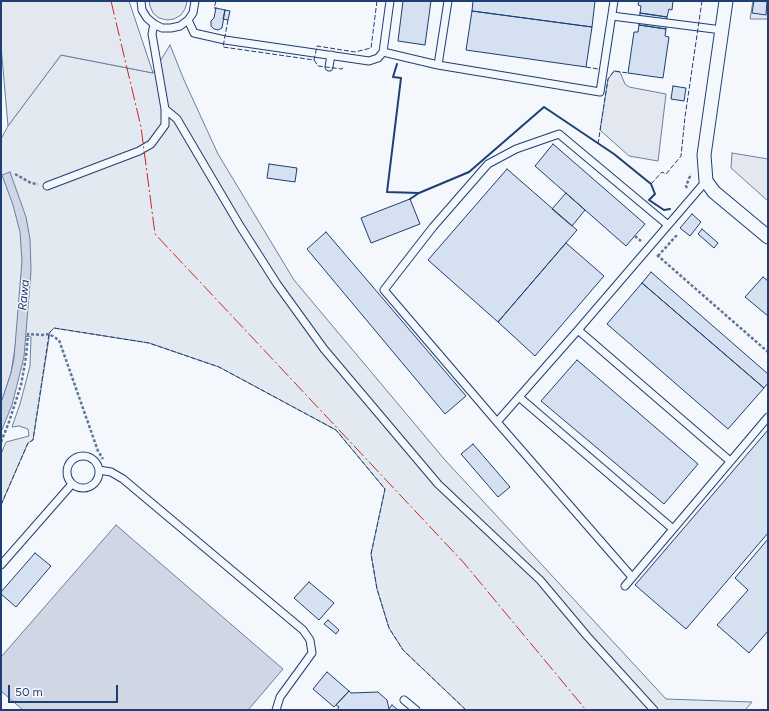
<!DOCTYPE html>
<html>
<head>
<meta charset="utf-8">
<style>
  body { margin:0 }
  #map { position:relative; width:769px; height:711px; overflow:hidden; background:#f4f7fb; font-family:Figtree,sans-serif }
  canvas { display:block }
  .frame { position:absolute; inset:0; border:2px solid #1d3f73; pointer-events:none }
  .scale { position:absolute; left:8px; top:685px; width:110px; height:18px; box-sizing:border-box; border:2px solid #1d3f73; border-top:0; padding-left:5px; font-size:12px; line-height:14px; white-space:nowrap; color:#1d3f73; -webkit-text-stroke:3px #f4f7fb; paint-order:stroke }
</style>
</head>
<body>
<div id="map">
<canvas width="769" height="711"></canvas>
<div class="frame"></div>
<div class="scale">50 m</div>
</div>
<script>
const ctx = document.querySelector('canvas').getContext('2d');
ctx.lineJoin = 'round';
function fill(path, color) { ctx.fillStyle = color; ctx.fill(path, 'evenodd'); }
const shape = rows => new Path2D(rows.map(r => 'M' + r).join(''));
function trace(path, color, width, dash) { ctx.strokeStyle = color; ctx.lineWidth = width; ctx.lineCap = dash ? 'butt' : 'round'; ctx.setLineDash(dash || []); ctx.stroke(path); }
function write(font, color, halo, rows, align = 'center') {
  ctx.font = font + ' Figtree,sans-serif'; ctx.lineWidth = 3; ctx.setLineDash([]); ctx.textBaseline = 'middle'; ctx.strokeStyle = halo; ctx.fillStyle = color; for (const [text, x, y, turn = 0] of rows) {
    ctx.save(); ctx.translate(x, y); ctx.rotate((+turn || 0) * Math.PI / 180); ctx.textAlign = isNaN(turn) ? turn : align; if (halo) ctx.strokeText(text, 0, 0); ctx.fillText(text, 0, 0); ctx.restore();
  }
}
const green = shape([
  [149,1,187,1,187,2,185,9,181,15,174,19,167,20,159,18,153,13,150,6,149,1],
  [170,45,184,80,218,154,294,280,445,460,666,699,752,702,745,710,466,710,403,650,389,628,377,589,371,554,385,489,336,430,219,367,149,343,54,328,50,332,33,440,28,443,1,505,1,454,6,442,29,436,28,429,19,426,12,427,20,404,30,366,31,337,17,335,11,373,1,403,1,139,8,126,61,55,153,73,170,45]
]);
fill(green, '#e3e9f0');
trace(green, '#687fa3', 1);
const parking = shape([
  [1,1,129,1,153,73,61,55,8,126,1,46,1,1],
  [753,1,768,1,768,19,750,19,753,1],
  [614,71,620,72,625,84,629,87,666,94,658,161,629,156,600,130,608,79,614,71],
  [732,153,768,159,768,201,731,168,732,153]
]);
fill(parking, '#e3e8f0');
trace(parking, '#687fa3', 1);
const water = shape([
  [10,172,26,217,30,239,31,271,24,357,12,405,1,432,1,403,11,373,14,358,22,261,20,232,13,205,2,175,10,172],
  [116,525,283,669,249,709,250,710,23,710,1,691,1,657,116,525]
]);
fill(water, '#cfd7e4');
trace(water, '#687fa3', 1);
const building = shape([
  [403,1,431,1,425,45,398,41,403,1],
  [473,1,595,1,592,27,472,11,473,1],
  [639,1,673,1,672,10,669,9,667,17,640,13,641,6,638,5,639,1],
  [754,1,767,1,766,15,752,13,754,1],
  [216,8,225,10,222,28,218,30,214,29,211,26,211,21,214,18,216,8],
  [225,10,230,11,228,20,223,19,225,10],
  [472,11,592,27,586,67,466,50,472,11],
  [640,13,667,17,666,29,639,25,640,13],
  [639,25,666,29,665,36,669,37,663,78,628,73,634,32,638,32,639,25],
  [673,86,686,88,684,101,671,99,673,86],
  [553,144,645,224,626,246,535,166,553,144],
  [269,164,297,168,295,182,267,178,269,164],
  [507,169,577,230,498,322,428,260,507,169],
  [566,193,585,210,572,226,552,209,566,193],
  [410,199,420,224,371,243,361,218,410,199],
  [692,214,701,222,690,236,680,228,692,214],
  [702,229,718,243,714,248,698,234,702,229],
  [326,232,466,396,445,414,307,249,326,232],
  [566,243,604,276,535,356,498,322,566,243],
  [651,272,768,374,768,383,764,388,642,283,651,272],
  [763,277,768,281,768,316,745,297,763,277],
  [642,283,764,388,728,429,607,324,642,283],
  [577,360,698,464,664,504,541,401,577,360],
  [768,430,768,533,686,629,635,585,768,430],
  [473,444,510,487,498,497,461,454,473,444],
  [768,539,768,631,749,653,717,625,748,590,735,578,768,539],
  [35,553,51,566,16,607,1,594,1,592,35,553],
  [309,582,334,603,319,620,294,598,309,582],
  [328,620,339,630,336,634,324,624,328,620],
  [327,672,349,691,334,707,313,689,327,672],
  [349,691,351,693,378,692,387,700,389,709,388,710,337,710,339,707,336,705,349,691],
  [392,705,398,710,388,710,392,705]
]);
fill(building, '#d5e0f0');
trace(building, '#1d3f73', 1);
const service = shape([
  [141,1,142,10,147,18,154,24,162,28,171,28,180,26,188,20,193,13,195,1],
  [448,1,438,65,600,92,614,1],
  [612,16,722,30],
  [188,20,194,33,225,40,369,61,378,58,383,52,390,1],
  [154,24,152,34,165,109],
  [383,52,438,65],
  [329,67,331,55],
  [47,186,139,151,151,144,165,125,165,109,177,119,240,226,277,284,324,349,438,484,540,580,587,636,654,710],
  [668,225,559,134,516,149,488,164,433,227,384,290,497,422,578,330,706,181],
  [578,330,730,461],
  [519,397,673,529],
  [497,422,632,577],
  '67 472a16 16 0 1 1 32 0a16 16 0 1 1-32 0Z',
  [99,470,111,472,123,479,303,630,310,640,312,653,280,697,276,710],
  [1,565,72,484],
  [625,586,768,417],
  [404,700,416,710]
]);
const minor = shape([
  [726,1,704,155,706,181,714,192,768,237]
]);
trace(service, '#1d3f73', 9);
trace(minor, '#1d3f73', 15);
trace(shape([
  [15,174,31,183,38,184],
  [687,188,686,186,691,174],
  [635,236,641,241],
  [657,255,768,352],
  [658,256,676,236,676,233],
  [1,442,9,422,21,385,26,357,28,334,42,335,49,334,59,340,98,451,103,459]
]), '#5e769c', 2.5, [3, 2]);
trace(service, '#f4f7fb', 7);
trace(minor, '#f4f7fb', 13);
trace(shape([
  [216,1,214,8,216,8],
  [228,20,223,47,314,60,317,46,355,52,371,48,377,1],
  [314,60,318,66,342,69,344,66],
  [586,67,598,69],
  [598,144,608,79,614,71,628,73],
  [651,184,662,172,666,174,681,156,685,117,702,1],
  [1,505,28,443,33,440,49,334,50,332,54,328,149,343,219,367,336,430,385,489,371,554,377,589,389,628,403,650,466,710]
]), '#1d3f73', 1, [5, 2]);
trace(shape([
  [397,64,393,77,401,78,387,192,419,193,469,172,544,107,614,154,651,184,655,194,649,200,664,210,670,209],
  [410,199,419,193]
]), '#1d3f73', 2);
trace(shape([
  [111,1,141,127,155,234,464,563,586,710]
]), '#c62828', 1, [14, 3, 2, 3]);
write('italic 12px', '#1d3f73', '#f4f7fb', [
  ["Rawa",24,295,-85]
]);
</script>
</body>
</html>
